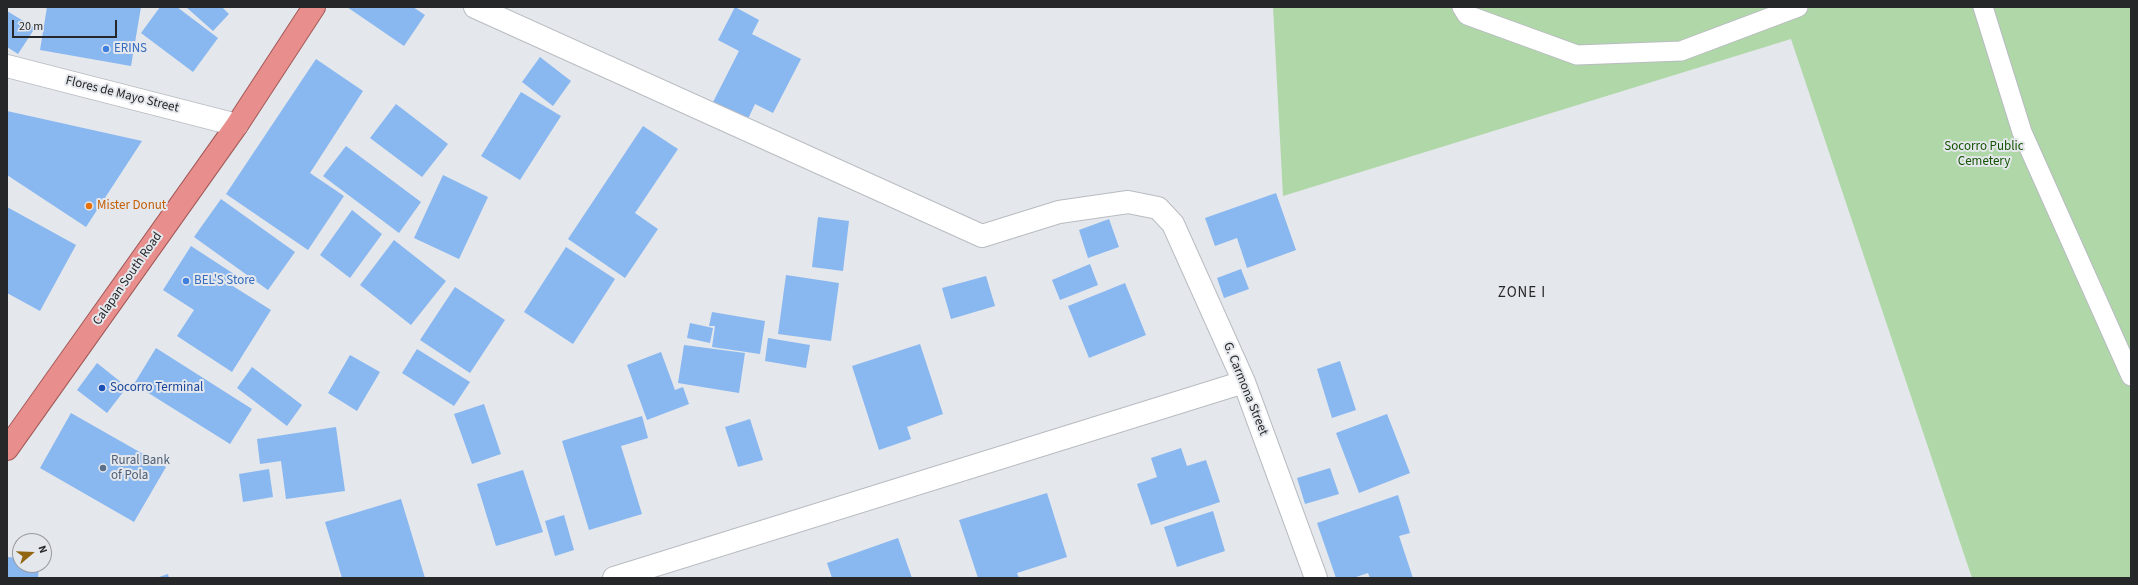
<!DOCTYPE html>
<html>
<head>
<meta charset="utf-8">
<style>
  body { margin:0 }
  #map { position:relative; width:2138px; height:585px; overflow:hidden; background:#e4e7ec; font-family:"Source Sans 3",sans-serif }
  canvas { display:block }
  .frame { position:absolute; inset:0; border:8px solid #262729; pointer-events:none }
  .north { position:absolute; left:12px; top:533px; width:40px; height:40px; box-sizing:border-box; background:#e4e7ec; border:1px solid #989a9e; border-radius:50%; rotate:71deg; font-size:11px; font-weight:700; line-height:16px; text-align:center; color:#262729 }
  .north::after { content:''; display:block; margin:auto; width:14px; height:18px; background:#926511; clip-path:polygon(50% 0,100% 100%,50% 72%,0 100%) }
  .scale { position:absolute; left:12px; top:20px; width:105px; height:18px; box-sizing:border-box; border:2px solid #262729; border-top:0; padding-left:5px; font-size:12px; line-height:14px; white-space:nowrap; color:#262729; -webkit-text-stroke:3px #e4e7ec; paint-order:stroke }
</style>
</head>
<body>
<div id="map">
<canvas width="2138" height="585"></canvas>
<div class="frame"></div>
<div class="north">N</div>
<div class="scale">20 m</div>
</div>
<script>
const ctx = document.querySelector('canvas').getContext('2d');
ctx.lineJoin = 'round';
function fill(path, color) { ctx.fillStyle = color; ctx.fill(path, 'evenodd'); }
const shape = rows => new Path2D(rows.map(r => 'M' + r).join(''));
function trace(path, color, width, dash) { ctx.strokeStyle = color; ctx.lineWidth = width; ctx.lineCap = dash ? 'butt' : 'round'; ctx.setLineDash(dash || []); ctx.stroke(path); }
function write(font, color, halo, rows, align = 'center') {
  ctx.font = font + ' "Source Sans 3",sans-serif'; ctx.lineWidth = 4; ctx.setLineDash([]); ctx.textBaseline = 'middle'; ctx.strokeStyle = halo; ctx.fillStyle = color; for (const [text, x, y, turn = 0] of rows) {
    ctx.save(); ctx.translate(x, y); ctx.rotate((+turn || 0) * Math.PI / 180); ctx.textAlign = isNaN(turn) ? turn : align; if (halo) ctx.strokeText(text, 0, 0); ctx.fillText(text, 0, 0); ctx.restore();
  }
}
fill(shape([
  [1273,7,2131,7,2131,578,1972,578,1791,39,1283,196]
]), '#b0d7a7');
fill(shape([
  [47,7,141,7,131,66,40,50],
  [160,7,177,7,218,38,193,72,141,33],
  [186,7,222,7,229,14,213,31],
  [347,7,413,7,425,15,404,46],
  [735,7,759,20,752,34,801,59,773,113,755,104,747,121,713,102,739,51,718,40],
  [7,11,35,28,18,54,7,47],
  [540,57,571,81,553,106,522,82],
  [316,59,363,91,310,173,344,196,308,250,226,194],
  [521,92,561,116,520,180,481,156],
  [396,104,448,144,422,177,370,138],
  [7,111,142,141,86,227,7,175],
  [643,126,678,149,635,213,658,229,625,278,568,239],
  [346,146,421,202,399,233,323,176],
  [443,175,488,197,459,259,414,238],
  [1276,193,1296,250,1247,268,1237,238,1215,246,1205,218],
  [221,199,295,252,268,290,194,237],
  [7,207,76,245,40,311,7,293],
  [352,210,382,234,350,278,320,255],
  [818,217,849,221,843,271,812,267],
  [1109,219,1119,247,1088,258,1079,230],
  [394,240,446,281,411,325,360,285],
  [191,246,234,274,228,283,271,310,232,372,177,336,194,310,163,290],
  [566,247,615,279,573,344,524,312],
  [1090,264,1098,285,1060,300,1052,280],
  [1241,269,1249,289,1224,298,1217,278],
  [786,275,839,283,831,341,778,334],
  [986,276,995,306,951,319,942,288],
  [1125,283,1146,335,1089,358,1068,306],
  [455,287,505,320,470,373,420,340],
  [712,312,765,321,760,354,712,347,715,326,709,326],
  [690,323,713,328,710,343,687,338],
  [768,338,810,345,806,368,765,361],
  [920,344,943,414,907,427,911,439,879,450,852,366],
  [684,345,745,353,739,393,678,383],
  [156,348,252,409,230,444,134,384],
  [417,349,470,382,454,406,402,373],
  [661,352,675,390,683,387,689,404,647,420,627,365],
  [350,355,380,372,357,411,328,393],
  [1340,361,1356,410,1332,418,1317,369],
  [97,363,127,387,107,413,77,390],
  [252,367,302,405,287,426,237,388],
  [484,404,501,454,472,464,454,414],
  [71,413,166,467,134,522,40,468],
  [1387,414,1410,473,1359,493,1336,433],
  [642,416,648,438,621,446,642,514,589,530,562,441],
  [750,419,763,460,738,467,725,427],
  [336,427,345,491,286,499,281,461,260,464,257,439],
  [1181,448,1187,466,1206,460,1220,502,1151,525,1137,484,1157,477,1151,458],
  [1330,468,1339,494,1305,504,1297,478],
  [269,469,273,497,243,502,239,474],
  [523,470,543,532,496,546,477,484],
  [1047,493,1067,557,1017,573,1019,578,978,578,959,520],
  [1398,495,1410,533,1399,536,1413,578,1370,578,1368,573,1353,578,1336,578,1317,523],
  [401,499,425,578,342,578,325,522],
  [1213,511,1225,551,1177,567,1164,527],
  [564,515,574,550,555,556,545,521],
  [898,538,912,578,832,578,827,563],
  [7,557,20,558,20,565,39,565,38,578,7,578],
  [168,574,169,578,156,578]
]), '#89b7f0');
const service = shape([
  [1462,7,1467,15,1577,55,1681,51,1798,7],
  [1983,7,2022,132,2131,376]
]);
const minor = shape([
  [475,7,982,236,1059,212,1128,202,1158,208,1173,224,1244,382,1316,578],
  [7,66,237,125],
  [614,578,1244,382]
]);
const trunk = shape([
  [7,449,237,125,314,7]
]);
trace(service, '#b8bcc1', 21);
trace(minor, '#b8bcc1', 24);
trace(trunk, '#a15857', 24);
trace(service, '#fff', 19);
trace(minor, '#fff', 22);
trace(trunk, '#e88e8c', 22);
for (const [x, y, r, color] of [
  [106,49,4,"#3f7fe0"],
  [89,206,4,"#e8710a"],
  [186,281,4,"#3f7fe0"],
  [102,388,4,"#1a4fb4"],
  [103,468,4,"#5c6f8a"]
]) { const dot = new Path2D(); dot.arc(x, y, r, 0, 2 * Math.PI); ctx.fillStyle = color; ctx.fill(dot); trace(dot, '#e4e7ec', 1.5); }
write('13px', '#366cbe', '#e4e7ec', [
  ["ERINS",114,49],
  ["BEL'S Store",194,281]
], 'left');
write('13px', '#262729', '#e4e7ec', [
  ["Flores de Mayo Street",122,95,14],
  ["Calapan South Road",128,279,-55],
  ["G. Carmona Street",1245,389,68]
]);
write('13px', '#135300', '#e4e7ec', [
  ["Socorro Public",1984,147],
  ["Cemetery",1984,162]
]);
write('13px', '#c56008', '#e4e7ec', [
  ["Mister Donut",97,206]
], 'left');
write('13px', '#164399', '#e4e7ec', [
  ["Socorro Terminal",110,388]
], 'left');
write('13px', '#4e5e75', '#e4e7ec', [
  ["Rural Bank",111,461],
  ["of Pola",111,476]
], 'left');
ctx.letterSpacing = '1px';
write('15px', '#262729', '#e4e7ec', [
  ["ZONE I",1522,294]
]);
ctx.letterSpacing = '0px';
</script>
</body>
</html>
